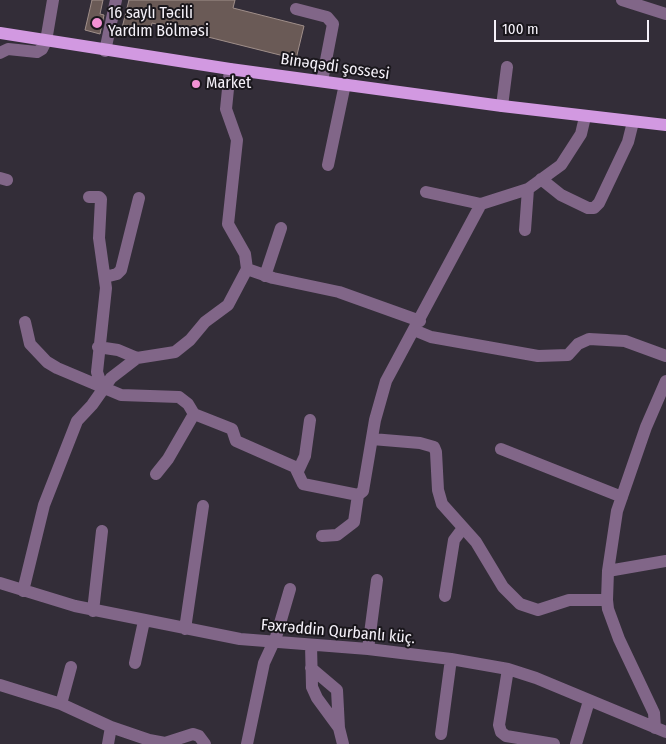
<!DOCTYPE html>
<html>
<head>
<meta charset="utf-8">
<style>
  body { margin:0 }
  #map { position:relative; width:666px; height:744px; overflow:hidden; background:#332d38; font-family:"Fira Sans Condensed",sans-serif }
  canvas { display:block }
  .scale { position:absolute; left:494px; top:20px; width:155px; height:22px; box-sizing:border-box; border:2px solid #f5f1f9; border-top:0; padding-left:6px; font-size:15px; line-height:18px; white-space:nowrap; color:#f5f1f9; -webkit-text-stroke:4px #1a171c; paint-order:stroke }
</style>
</head>
<body>
<div id="map">
<canvas width="666" height="744"></canvas>
<div class="scale">100 m</div>
</div>
<script>
const ctx = document.querySelector('canvas').getContext('2d');
ctx.lineJoin = 'round';
function fill(path, color) { ctx.fillStyle = color; ctx.fill(path, 'evenodd'); }
const shape = rows => new Path2D(rows.map(r => 'M' + r).join(''));
function trace(path, color, width, dash) { ctx.strokeStyle = color; ctx.lineWidth = width; ctx.lineCap = dash ? 'butt' : 'round'; ctx.setLineDash(dash || []); ctx.stroke(path); }
function write(font, color, halo, rows, align = 'center') {
  ctx.font = font + ' "Fira Sans Condensed",sans-serif'; ctx.lineWidth = 4; ctx.setLineDash([]); ctx.textBaseline = 'middle'; ctx.strokeStyle = halo; ctx.fillStyle = color; for (const [text, x, y, turn = 0] of rows) {
    ctx.save(); ctx.translate(x, y); ctx.rotate((+turn || 0) * Math.PI / 180); ctx.textAlign = isNaN(turn) ? turn : align; if (halo) ctx.strokeText(text, 0, 0); ctx.fillText(text, 0, 0); ctx.restore();
  }
}
const building = shape([
  [92,0,103,0,100,14,104,15,100,34,85,30,92,0],
  [129,0,235,0,233,8,304,26,296,59,152,23,149,35,122,28,129,0]
]);
fill(building, '#6a5a56');
trace(building, '#a08f8a', 1);
trace(shape([
  [622,0,666,14],
  [296,9,327,17,333,24,322,81],
  [105,51,116,0],
  [0,53,8,49,37,52,42,49,46,41,53,0],
  [502,106,507,67],
  [328,165,345,84],
  [0,178,7,180],
  [541,179,561,195,588,208,594,208,599,203,628,142,633,122],
  [426,192,481,204],
  [89,197,99,197,101,199,99,238,106,288,97,372,102,387],
  [525,230,528,189],
  [247,269,273,278,339,292,420,321],
  [265,276,281,228],
  [105,277,117,274,121,270,139,198],
  [25,322,30,344,47,362,57,368,121,395,179,397,188,404,194,414,232,429,236,441,295,467,303,484,358,495,363,491,375,420,386,381,481,204,528,189,561,165,581,134,585,117],
  [414,330,431,337,538,356,568,355,578,344,589,339,625,341,666,356],
  [98,347,118,350,137,358],
  [372,439,420,443,434,447,436,452,438,490,442,504,476,542,503,587,520,604,538,610,569,600,607,600],
  [501,449,622,497],
  [298,471,305,456,310,420],
  [156,474,168,459,194,414],
  [322,536,337,535,354,522,358,495],
  [608,571,666,561],
  [0,583,75,606,240,639,368,649,451,659,508,669,536,678,666,732],
  [23,591,44,505,77,421,92,405,111,378,137,358,175,352,190,340,205,322,228,305,247,269,245,254,228,224,237,140,226,109,230,69],
  [445,596,454,540,463,528],
  [93,611,102,531],
  [185,629,203,506],
  [311,645,312,687,317,698,339,728,343,744],
  [368,649,377,580],
  [135,663,144,621],
  [311,668,337,690,339,728],
  [508,669,499,725,501,732,506,736,554,744],
  [0,685,61,704,111,727,149,740,165,743,193,734,199,736,205,744],
  [61,704,71,667],
  [655,728,654,713,619,639,608,609,607,600,608,571,617,511,646,427,666,381],
  [441,734,451,659],
  [108,744,111,727],
  [247,744,264,663,276,637,290,589],
  [576,744,589,701]
]), '#816688', 12);
trace(shape([
  [0,33,230,69,502,106,666,125]
]), '#d299e1', 12);
for (const [x, y, r, color] of [
  [97,23,6,"#f391d5"],
  [196,84,5,"#f391d5"]
]) { const dot = new Path2D(); dot.arc(x, y, r, 0, 2 * Math.PI); ctx.fillStyle = color; ctx.fill(dot); trace(dot, '#1a171c', 2); }
write('16px', '#f5f1f9', '#1a171c', [
  ["16 saylı Təcili",108,14],
  ["Yardım Bölməsi",108,32],
  ["Market",206,84]
], 'left');
write('16px', '#f5f1f9', '#1a171c', [
  ["Binəqədi şossesi",335,67,8],
  ["Fəxrəddin Qurbanlı küç.",338,632,5]
]);
</script>
</body>
</html>
